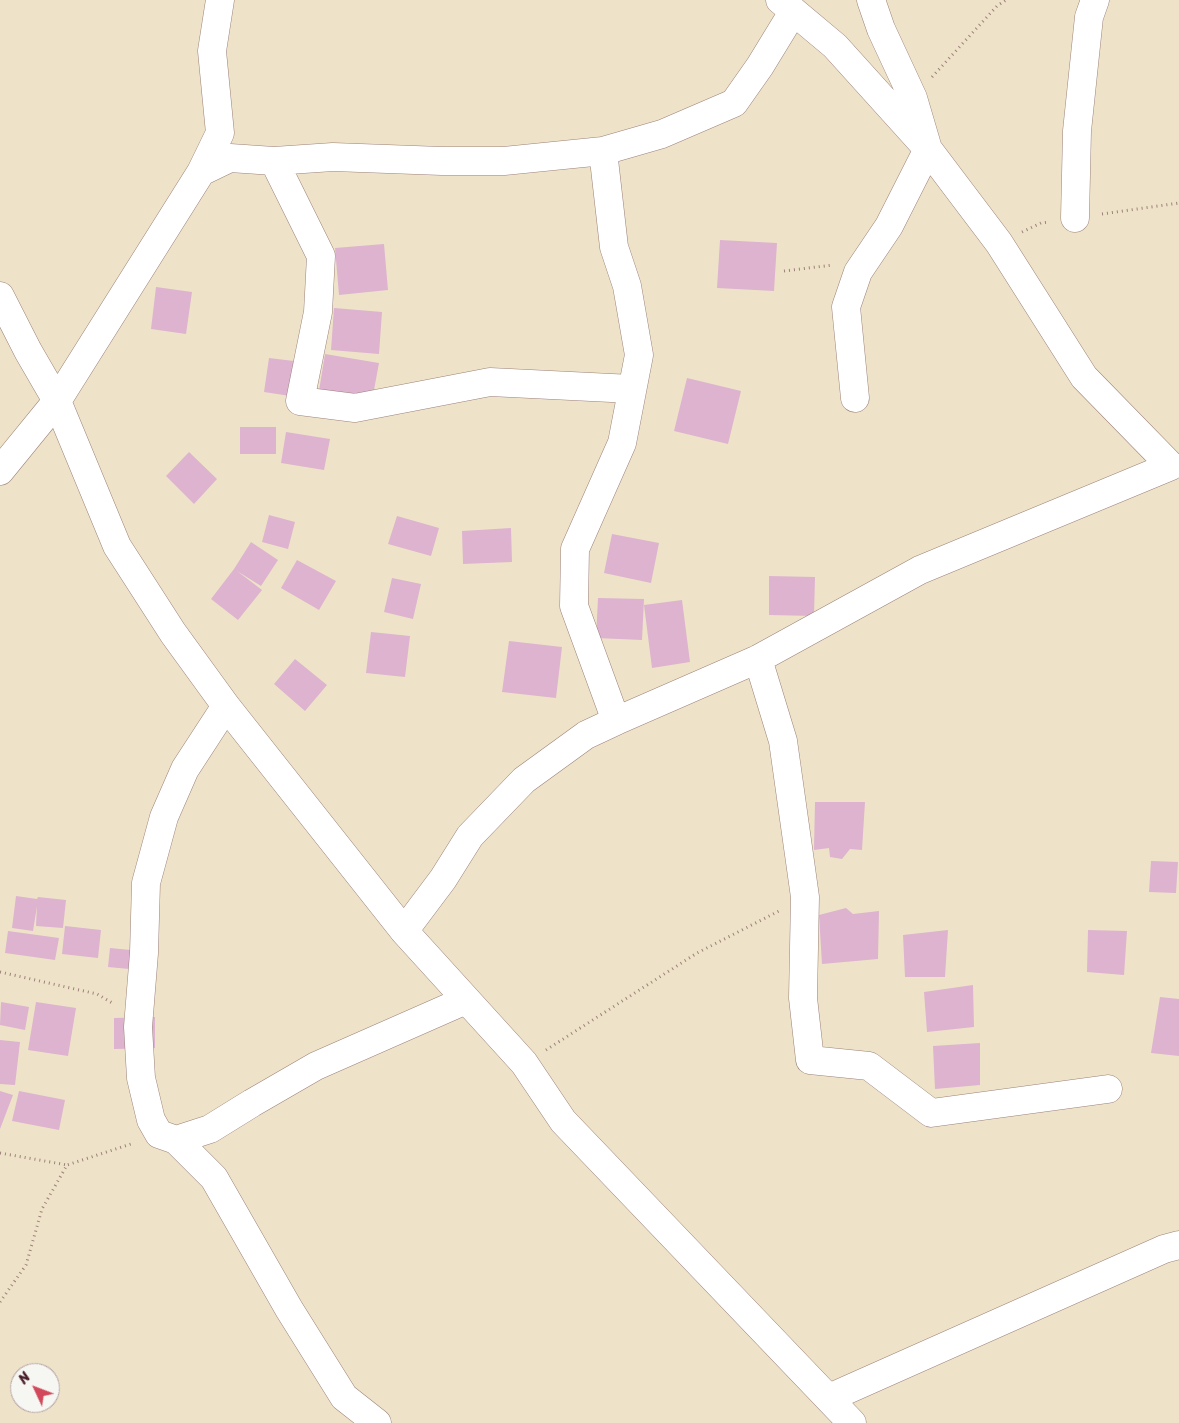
<!DOCTYPE html>
<html>
<head>
<meta charset="utf-8">
<style>
  body { margin:0 }
  #map { position:relative; width:1179px; height:1423px; overflow:hidden; background:#eee3c8; font-family:Sriracha,sans-serif }
  canvas { display:block }
  .north { position:absolute; left:10px; top:1363px; width:50px; height:50px; box-sizing:border-box; background:#f6f6f2; border:1px solid #b1a0a2; border-radius:50%; rotate:313deg; font-size:14px; font-weight:700; line-height:20px; text-align:center; color:#4a1f2b }
  .north::after { content:''; display:block; margin:auto; width:18px; height:22px; background:#d1495b; clip-path:polygon(50% 0,100% 100%,50% 72%,0 100%) }
</style>
</head>
<body>
<div id="map">
<canvas width="1179" height="1423"></canvas>
<div class="north">N</div>
</div>
<script>
const ctx = document.querySelector('canvas').getContext('2d');
ctx.lineJoin = 'round';
function fill(path, color) { ctx.fillStyle = color; ctx.fill(path, 'evenodd'); }
const shape = rows => new Path2D(rows.map(r => 'M' + r).join(''));
function trace(path, color, width, dash) { ctx.strokeStyle = color; ctx.lineWidth = width; ctx.lineCap = dash ? 'butt' : 'round'; ctx.setLineDash(dash || []); ctx.stroke(path); }
fill(shape([
  [720,240,777,243,774,291,717,288],
  [384,244,388,290,339,295,335,248],
  [156,287,192,292,186,334,151,329],
  [334,308,382,312,379,354,331,350],
  [325,354,379,363,371,406,318,397],
  [269,358,302,362,297,397,264,392],
  [687,378,741,391,728,444,674,431],
  [240,427,276,427,276,454,240,454],
  [286,432,330,439,324,470,281,463],
  [189,452,217,479,194,504,166,476],
  [269,515,295,522,288,549,262,542],
  [397,516,439,528,431,556,388,544],
  [511,528,512,562,463,564,462,531],
  [612,534,659,543,651,583,604,573],
  [251,542,278,560,261,586,237,571,262,590,238,620,211,599,234,569],
  [297,560,336,581,319,610,281,588],
  [769,576,815,577,814,616,769,615],
  [392,578,421,584,413,619,384,612],
  [598,598,644,599,642,640,596,638],
  [682,600,690,662,652,668,644,605],
  [371,632,410,636,405,677,366,673],
  [509,641,562,647,556,698,502,692],
  [295,659,327,685,305,711,274,684],
  [815,802,865,802,862,850,850,849,842,859,830,857,829,848,814,850],
  [1151,861,1178,862,1176,893,1149,892],
  [16,896,37,899,38,897,66,900,63,928,36,926,37,906,33,931,12,928],
  [846,908,853,914,879,911,878,959,822,964,819,915],
  [65,926,101,930,98,958,62,954],
  [948,930,945,977,905,977,903,935],
  [1088,930,1127,931,1124,975,1087,972],
  [8,931,59,938,55,960,5,953],
  [110,948,141,951,140,970,108,967],
  [973,985,974,1027,927,1032,924,992],
  [1160,997,1179,999,1179,1056,1151,1053],
  [1,1002,29,1007,25,1030,0,1025],
  [36,1002,76,1008,68,1056,28,1050],
  [155,1017,155,1048,114,1049,114,1018],
  [0,1040,20,1042,15,1085,0,1084],
  [980,1043,980,1085,935,1089,933,1046],
  [0,1091,13,1095,0,1129],
  [19,1091,65,1100,59,1130,12,1121]
]), '#ddb3cf');
const minor = shape([
  [603,151,614,247,627,286,639,355,622,443,575,549,574,606,616,721],
  [274,161,321,256,318,312,300,401,355,408,490,382,632,389],
  [201,172,230,158,274,161,333,157,442,161,504,161,603,151,662,134,734,103,760,66,793,12],
  [1075,218,1077,131,1089,17,1095,0],
  [0,296,28,351,57,401,117,546,173,633,226,706,404,931,524,1063,563,1121,852,1423],
  [855,398,846,307,858,272,889,226,928,149,913,98,881,29,871,0],
  [0,471,57,401,201,172,220,133,212,51,220,0],
  [758,659,783,741,805,897,803,998,810,1060,869,1066,931,1113,1108,1089],
  [226,706,185,769,164,817,146,883,144,953,138,1027,141,1078,151,1120,159,1134,176,1140,210,1129,252,1103,316,1066,466,1000],
  [404,931,443,879,470,836,524,780,586,735,616,721,758,659,920,570,1171,466,1084,377,999,243,928,149,835,46,780,0],
  [176,1140,214,1178,289,1309,344,1397,377,1423],
  [829,1398,1164,1249,1179,1245]
]);
trace(minor, '#9c817a', 29);
trace(shape([
  [932,77,997,6,1006,0],
  [1102,214,1179,203],
  [1022,232,1041,223,1049,222],
  [784,271,833,265],
  [0,972,97,994,114,1004],
  [546,1050,697,953,779,911],
  [0,1153,67,1165],
  [0,1302,26,1265,42,1209,67,1165,134,1143]
]), '#9c817a', 3, [1, 4]);
trace(minor, '#fff', 28);
</script>
</body>
</html>
